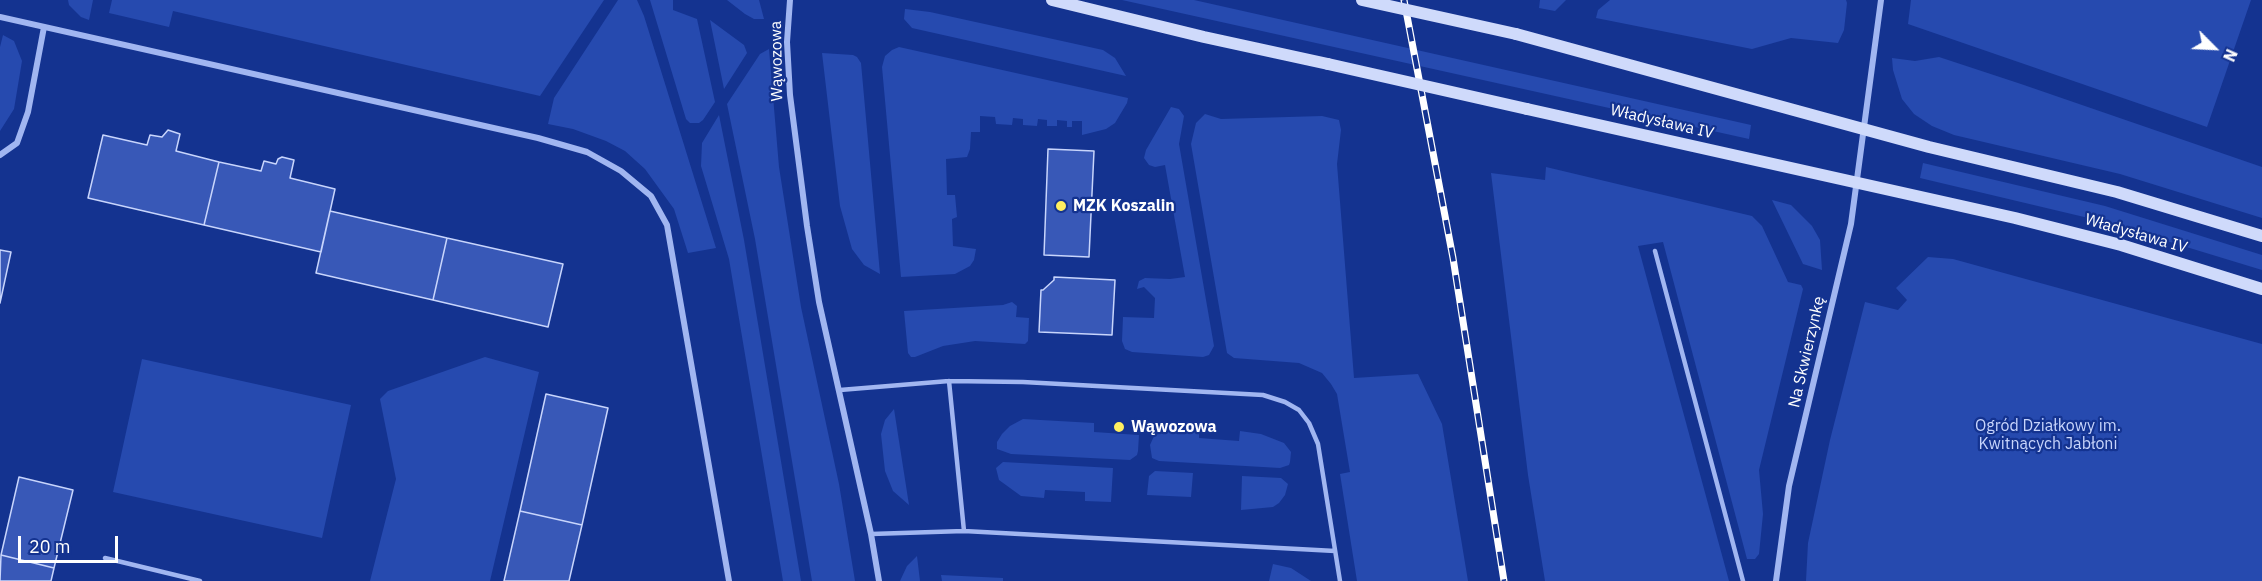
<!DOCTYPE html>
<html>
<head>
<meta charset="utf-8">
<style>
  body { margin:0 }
  #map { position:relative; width:2262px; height:581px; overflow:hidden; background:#143390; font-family:"IBM Plex Sans",sans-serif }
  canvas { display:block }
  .north { position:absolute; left:2184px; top:18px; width:60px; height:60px; -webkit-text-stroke:4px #143390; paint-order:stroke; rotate:114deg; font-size:16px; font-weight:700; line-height:24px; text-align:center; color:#fff }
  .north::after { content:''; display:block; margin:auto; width:21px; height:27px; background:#fff; clip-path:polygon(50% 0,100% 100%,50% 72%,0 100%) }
  .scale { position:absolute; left:18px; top:536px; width:100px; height:27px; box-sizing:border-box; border:3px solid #fff; border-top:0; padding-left:8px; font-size:18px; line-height:21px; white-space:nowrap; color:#fff; -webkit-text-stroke:4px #143390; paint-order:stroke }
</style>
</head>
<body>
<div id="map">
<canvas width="2262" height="581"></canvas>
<div class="north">N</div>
<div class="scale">20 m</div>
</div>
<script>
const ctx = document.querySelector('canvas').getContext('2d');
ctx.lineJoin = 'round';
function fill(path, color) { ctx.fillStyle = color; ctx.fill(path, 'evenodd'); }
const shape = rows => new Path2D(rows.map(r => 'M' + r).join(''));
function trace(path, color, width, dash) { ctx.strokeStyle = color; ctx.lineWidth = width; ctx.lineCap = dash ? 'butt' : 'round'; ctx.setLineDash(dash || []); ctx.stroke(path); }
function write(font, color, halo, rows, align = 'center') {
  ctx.font = font + ' "IBM Plex Sans",sans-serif'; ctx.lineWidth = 4.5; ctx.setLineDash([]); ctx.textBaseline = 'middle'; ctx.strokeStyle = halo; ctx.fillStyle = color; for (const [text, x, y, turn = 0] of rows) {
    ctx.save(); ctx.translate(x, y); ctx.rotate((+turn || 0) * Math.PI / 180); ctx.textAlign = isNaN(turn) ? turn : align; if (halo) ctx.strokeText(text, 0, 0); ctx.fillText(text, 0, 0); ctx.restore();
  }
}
fill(shape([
  [68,0,93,0,89,20,81,17,69,5],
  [112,0,604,0,540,96,173,11,169,27,109,13],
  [618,0,637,0,644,16,716,248,688,253,674,209,645,169,625,151,606,141,573,129,548,124,554,98],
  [650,0,673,0,673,10,697,19,715,102,703,120,699,123,690,123,686,119],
  [727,0,759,0,764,19,754,19,745,14],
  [1122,0,1194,0,1751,125,1749,139],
  [1540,0,1566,0,1555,11,1539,8],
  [1610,0,1846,0,1847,3,1844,30,1838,43,1791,38,1752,49,1596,18,1598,10],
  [1911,0,2251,0,2207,127,1908,24],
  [905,9,930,12,1103,50,1115,58,1126,76,912,28,904,19],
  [710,20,744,45,747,53,724,89],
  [3,35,14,41,22,61,14,109,0,131,0,47],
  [899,47,1128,98,1127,103,1115,123,1106,129,1082,135,1082,121,1072,121,1072,127,1067,127,1067,121,1057,120,1057,126,1047,126,1047,120,1038,119,1037,126,1023,125,1023,119,1013,118,1012,125,996,124,995,117,980,116,980,132,971,132,970,149,967,157,946,159,947,195,955,195,957,217,952,219,953,246,976,249,974,260,970,266,955,274,901,277,882,67,885,56,892,50],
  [769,49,779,167,801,307,839,484,855,581,812,581,755,239,727,104,760,54],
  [822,53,853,55,857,57,861,63,880,274,864,265,852,249,840,206],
  [1939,57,2021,84,2262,167,2262,218,2120,174,1954,135,1932,126,1914,114,1902,99,1893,70,1892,58,1915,61],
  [1171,107,1179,109,1184,116,1179,144,1214,346,1209,355,1203,357,1132,352,1125,349,1122,341,1123,317,1154,318,1155,298,1144,287,1137,289,1139,281,1145,278,1170,279,1185,277,1165,165,1155,167,1149,165,1144,158,1146,150],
  [1205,114,1221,119,1322,116,1339,120,1341,130,1337,164,1354,378,1418,374,1442,424,1468,581,1357,581,1340,474,1350,472,1337,394,1331,384,1322,373,1299,363,1234,358,1227,353,1191,144,1196,123],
  [719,115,744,240,801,581,783,581,729,259,701,166,702,143],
  [1923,163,2105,206,2262,255,2262,270,2101,221,1920,178],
  [1546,167,1752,216,1762,226,1788,282,1801,285,1803,289,1759,470,1763,514,1759,554,1755,559,1747,559,1663,242,1638,246,1729,581,1545,581,1528,475,1491,173,1545,180],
  [1772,200,1791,205,1812,226,1820,240,1822,270,1803,264],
  [1928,257,1953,259,2262,344,2262,581,1806,581,1808,543,1830,440,1865,302,1898,310,1907,300,1896,288],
  [1012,302,1017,306,1016,317,1029,318,1028,341,1025,344,975,341,943,346,915,357,911,357,908,353,904,311,1003,305],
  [485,357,539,372,490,581,370,581,396,479,380,399,388,391],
  [142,359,351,405,322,538,113,492],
  [894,409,909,505,893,491,885,471,881,434,885,420],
  [1023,419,1094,423,1094,432,1139,435,1138,451,1137,455,1130,460,1011,454,997,449,997,442,1002,434,1010,426],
  [1177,428,1199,430,1199,438,1239,441,1240,431,1261,434,1284,443,1291,452,1290,462,1289,465,1280,468,1159,461,1152,458,1150,445,1154,436,1163,430],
  [1003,462,1113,468,1111,502,1085,501,1085,492,1045,490,1044,498,1021,496,999,480,996,468],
  [1155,471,1193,473,1191,497,1147,495,1149,476],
  [1242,476,1281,478,1288,484,1285,495,1279,503,1273,507,1241,510],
  [917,556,920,581,900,581,907,566],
  [1273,564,1291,568,1311,581,1269,581],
  [941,575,1003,578,1003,581,942,581]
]), '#264aaf');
const building = shape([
  [168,130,180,134,176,151,219,162,204,225,88,198,103,135,147,145,150,135,162,137,168,130],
  [1048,149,1094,151,1089,257,1044,255,1048,149],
  [282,157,294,160,290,178,335,189,321,252,204,225,219,162,261,171,264,161,276,164,278,159,282,157],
  [330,211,447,238,433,300,316,273,330,211],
  [447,238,563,264,548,327,433,300,447,238],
  [0,250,11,252,0,303,0,250],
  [1054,277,1115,280,1112,335,1039,332,1041,290,1043,290,1054,280,1054,277],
  [546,394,608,408,582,525,520,511,546,394],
  [19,477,73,490,54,568,1,555,19,477],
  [520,511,582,525,569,581,504,581,520,511],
  [1,555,54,568,51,581,0,581,1,555]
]);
fill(building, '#3858b7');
trace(building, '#c8d5fc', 1.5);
trace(shape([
  [1655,251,1743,581],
  [949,381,964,531],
  [840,390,949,381,1023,382,1263,395,1285,402,1299,410,1309,423,1318,444,1340,581],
  [871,534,964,531,1335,551],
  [105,558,200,581]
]), '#a1b6f1', 4.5);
trace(shape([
  [790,0,787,42,790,95,807,226,819,302,871,534,879,581],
  [0,17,538,138,587,152,621,171,651,196,667,225,729,581],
  [0,155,17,143,28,112,44,27],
  [1776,581,1789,486,1851,224,1881,0]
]), '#a1b6f1', 6);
trace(shape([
  [1052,0,1204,37,1328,64],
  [1516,34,1929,147,2117,192,2262,236],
  [1527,109,2015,218,2121,245,2262,289]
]), '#cfdafb', 12);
const rail = shape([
  [1404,0,1453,258,1504,581]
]);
trace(rail, '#fff', 7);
trace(rail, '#143390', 4.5, [14]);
trace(shape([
  [1362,0,1516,34],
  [1328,64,1527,109]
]), '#cfdafb', 12);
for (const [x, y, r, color] of [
  [1061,206,6,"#ffef60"],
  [1119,427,6,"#ffef60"]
]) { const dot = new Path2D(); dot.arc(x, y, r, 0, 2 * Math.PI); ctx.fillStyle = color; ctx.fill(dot); trace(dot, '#143390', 2); }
write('16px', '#fff', '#143390', [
  ["Wąwozowa",777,61,-91],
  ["Władysława IV",1662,122,13],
  ["Władysława IV",2136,234,16],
  ["Na Skwierzynkę",1807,352,-77]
]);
write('bold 16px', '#fff', '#143390', [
  ["MZK Koszalin",1073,206],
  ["Wąwozowa",1131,427]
], 'left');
write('16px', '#c8d5fc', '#143390', [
  ["Ogród Działkowy im.",2048,426],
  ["Kwitnących Jabłoni",2048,444]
]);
</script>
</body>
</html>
